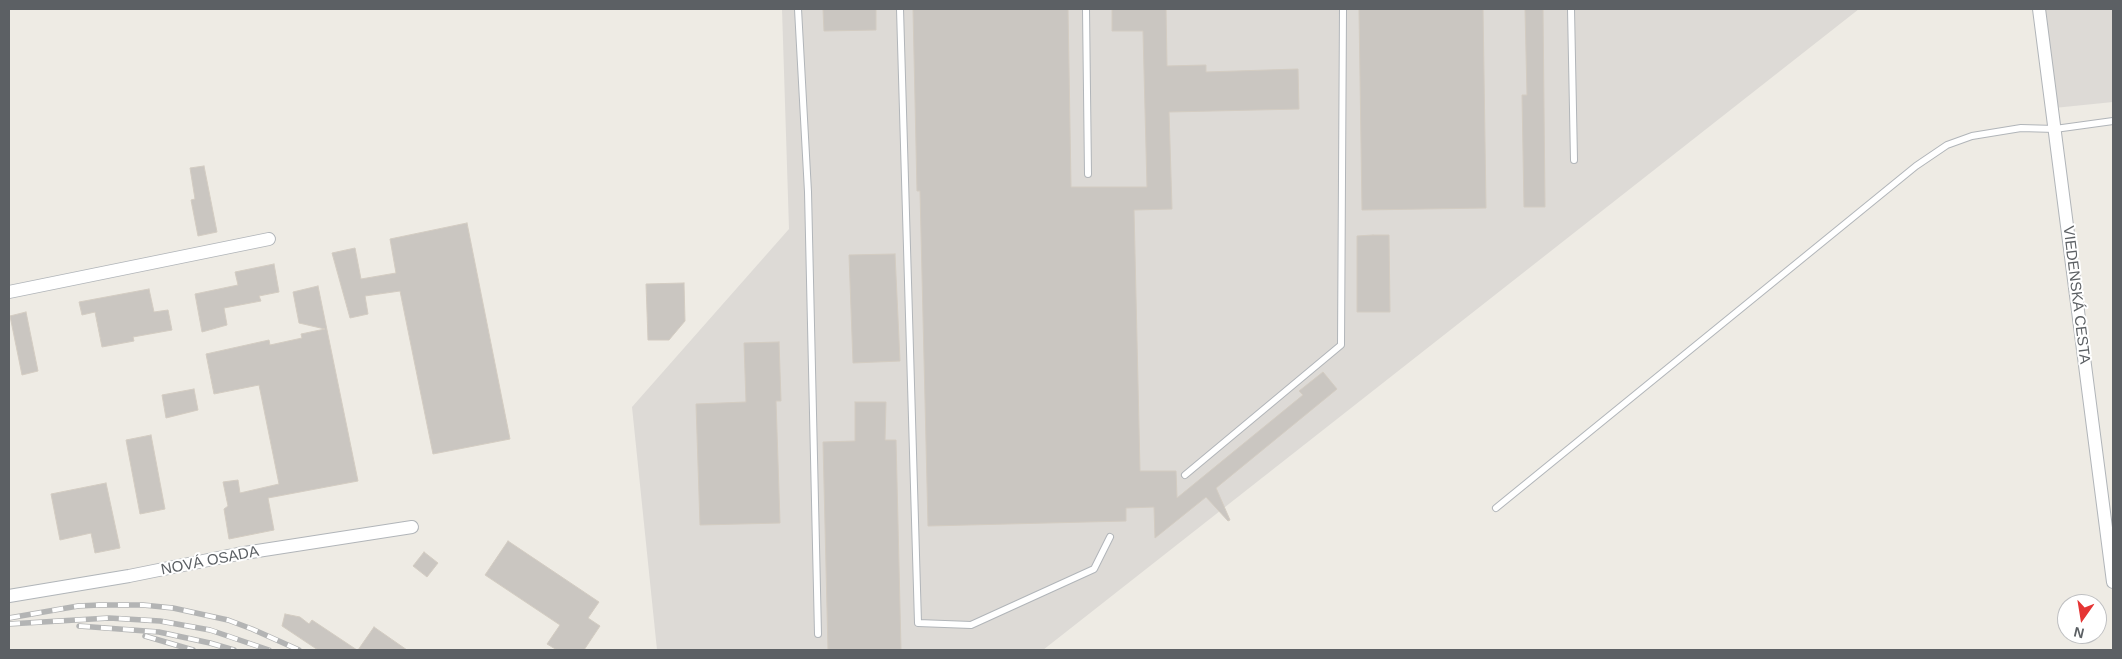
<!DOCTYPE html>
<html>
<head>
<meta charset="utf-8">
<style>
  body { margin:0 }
  #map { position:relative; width:2122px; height:659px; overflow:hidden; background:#eeebe4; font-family:Arial,sans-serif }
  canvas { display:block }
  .frame { position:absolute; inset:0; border:10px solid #5c6064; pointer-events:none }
  .north { position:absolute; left:2057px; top:594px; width:50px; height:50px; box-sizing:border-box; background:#fff; border:1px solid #bebfc1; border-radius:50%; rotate:193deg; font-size:14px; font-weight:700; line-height:20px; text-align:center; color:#5c6064 }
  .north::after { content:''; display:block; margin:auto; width:18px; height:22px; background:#e53534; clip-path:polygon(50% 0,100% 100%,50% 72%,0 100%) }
</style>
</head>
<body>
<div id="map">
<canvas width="2122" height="659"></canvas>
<div class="frame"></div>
<div class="north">N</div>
</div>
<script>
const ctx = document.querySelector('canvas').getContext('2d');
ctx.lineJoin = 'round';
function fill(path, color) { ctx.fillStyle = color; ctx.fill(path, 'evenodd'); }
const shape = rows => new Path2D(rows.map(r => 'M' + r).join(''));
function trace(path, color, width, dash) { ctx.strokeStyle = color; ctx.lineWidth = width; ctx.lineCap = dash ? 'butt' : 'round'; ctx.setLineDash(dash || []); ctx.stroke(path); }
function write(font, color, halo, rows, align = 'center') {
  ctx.font = font + ' Arial,sans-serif'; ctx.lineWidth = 4; ctx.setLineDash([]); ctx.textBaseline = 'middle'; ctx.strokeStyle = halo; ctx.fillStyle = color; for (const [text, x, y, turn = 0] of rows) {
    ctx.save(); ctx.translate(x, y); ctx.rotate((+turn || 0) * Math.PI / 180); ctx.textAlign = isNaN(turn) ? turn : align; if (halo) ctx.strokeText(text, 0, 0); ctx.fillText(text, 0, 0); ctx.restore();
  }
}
fill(shape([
  [782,9,1859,9,1043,650,657,650,632,407,789,229],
  [2044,9,2113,9,2113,102,2054,108]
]), '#dddad6');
const building = shape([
  [823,9,876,9,876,30,824,31,823,9],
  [913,9,1068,9,1071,187,1147,187,1143,31,1112,31,1112,9,1166,9,1167,66,1206,65,1206,72,1298,69,1299,109,1169,112,1172,209,1134,210,1140,471,1176,471,1177,498,1303,395,1299,391,1323,372,1337,389,1216,488,1230,520,1228,521,1206,497,1155,538,1154,507,1126,508,1126,521,928,526,920,191,917,191,913,9],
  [1359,9,1483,9,1486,208,1362,210,1359,9],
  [1525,9,1543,9,1545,207,1524,207,1522,95,1527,95,1525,9],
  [204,166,217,232,198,236,191,200,195,199,190,168,204,166],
  [467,223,510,439,433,454,400,291,365,296,368,314,350,318,332,253,355,248,361,279,396,273,390,239,467,223],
  [1373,235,1389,235,1390,312,1357,312,1357,236,1373,235],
  [895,254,900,361,853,363,849,255,895,254],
  [274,264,279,292,259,296,261,301,224,308,227,325,202,332,195,294,238,285,235,272,274,264],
  [684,283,685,321,669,340,648,340,646,284,684,283],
  [318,286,358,481,268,498,274,530,229,539,224,509,228,506,223,482,238,480,240,493,279,484,259,385,214,394,206,354,269,340,270,345,302,338,301,334,325,329,299,323,293,292,318,286],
  [149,289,154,312,168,310,172,330,133,337,134,341,102,347,95,312,82,315,79,302,149,289],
  [26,312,38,371,22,375,10,316,26,312],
  [779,342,781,401,776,401,780,523,700,525,696,404,746,402,744,343,779,342],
  [194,389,198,410,166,418,162,395,194,389],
  [855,402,886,402,885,440,896,440,901,650,828,650,823,442,855,441,855,402],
  [151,435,165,509,140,514,126,440,151,435],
  [106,483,120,548,95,553,91,533,60,540,51,494,106,483],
  [508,541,599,602,588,618,600,626,584,650,557,650,547,644,560,625,485,575,508,541],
  [424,552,438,563,427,577,413,566,424,552],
  [285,614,300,617,309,624,312,620,357,650,318,650,282,626,285,614],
  [374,627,407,650,358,650,374,627]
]);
fill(building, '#cac6c1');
trace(building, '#d3ccc2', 1);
const service = shape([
  [798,9,808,192,818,634],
  [900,9,918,623,971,625,1094,569,1110,537],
  [1086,9,1088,174],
  [1571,9,1574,160],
  [1185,475,1341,345,1343,9],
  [1496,508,1916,166,1947,145,1972,136,2021,128,2055,129,2113,121]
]);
const minor = shape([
  [2039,9,2113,582],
  [9,292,269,239],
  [9,596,129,576,238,554,412,527]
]);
trace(service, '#b1b5b9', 8);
trace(minor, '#b1b5b9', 14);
trace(service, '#fff', 6);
trace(minor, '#fff', 12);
const rail = shape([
  [9,618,78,606,99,605,143,605,173,608,228,620,252,629,299,650],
  [9,624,109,618,160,621,210,630,269,650],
  [79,626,159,632,210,643,234,650],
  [145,636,193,650]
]);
trace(rail, '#b3b4b4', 5.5);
trace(rail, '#fff', 4, [11]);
write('15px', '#5c6064', '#fff', [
  ["VIEDENSKÁ CESTA",2076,295,83],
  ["NOVÁ OSADA",210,561,-11]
]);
</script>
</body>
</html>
